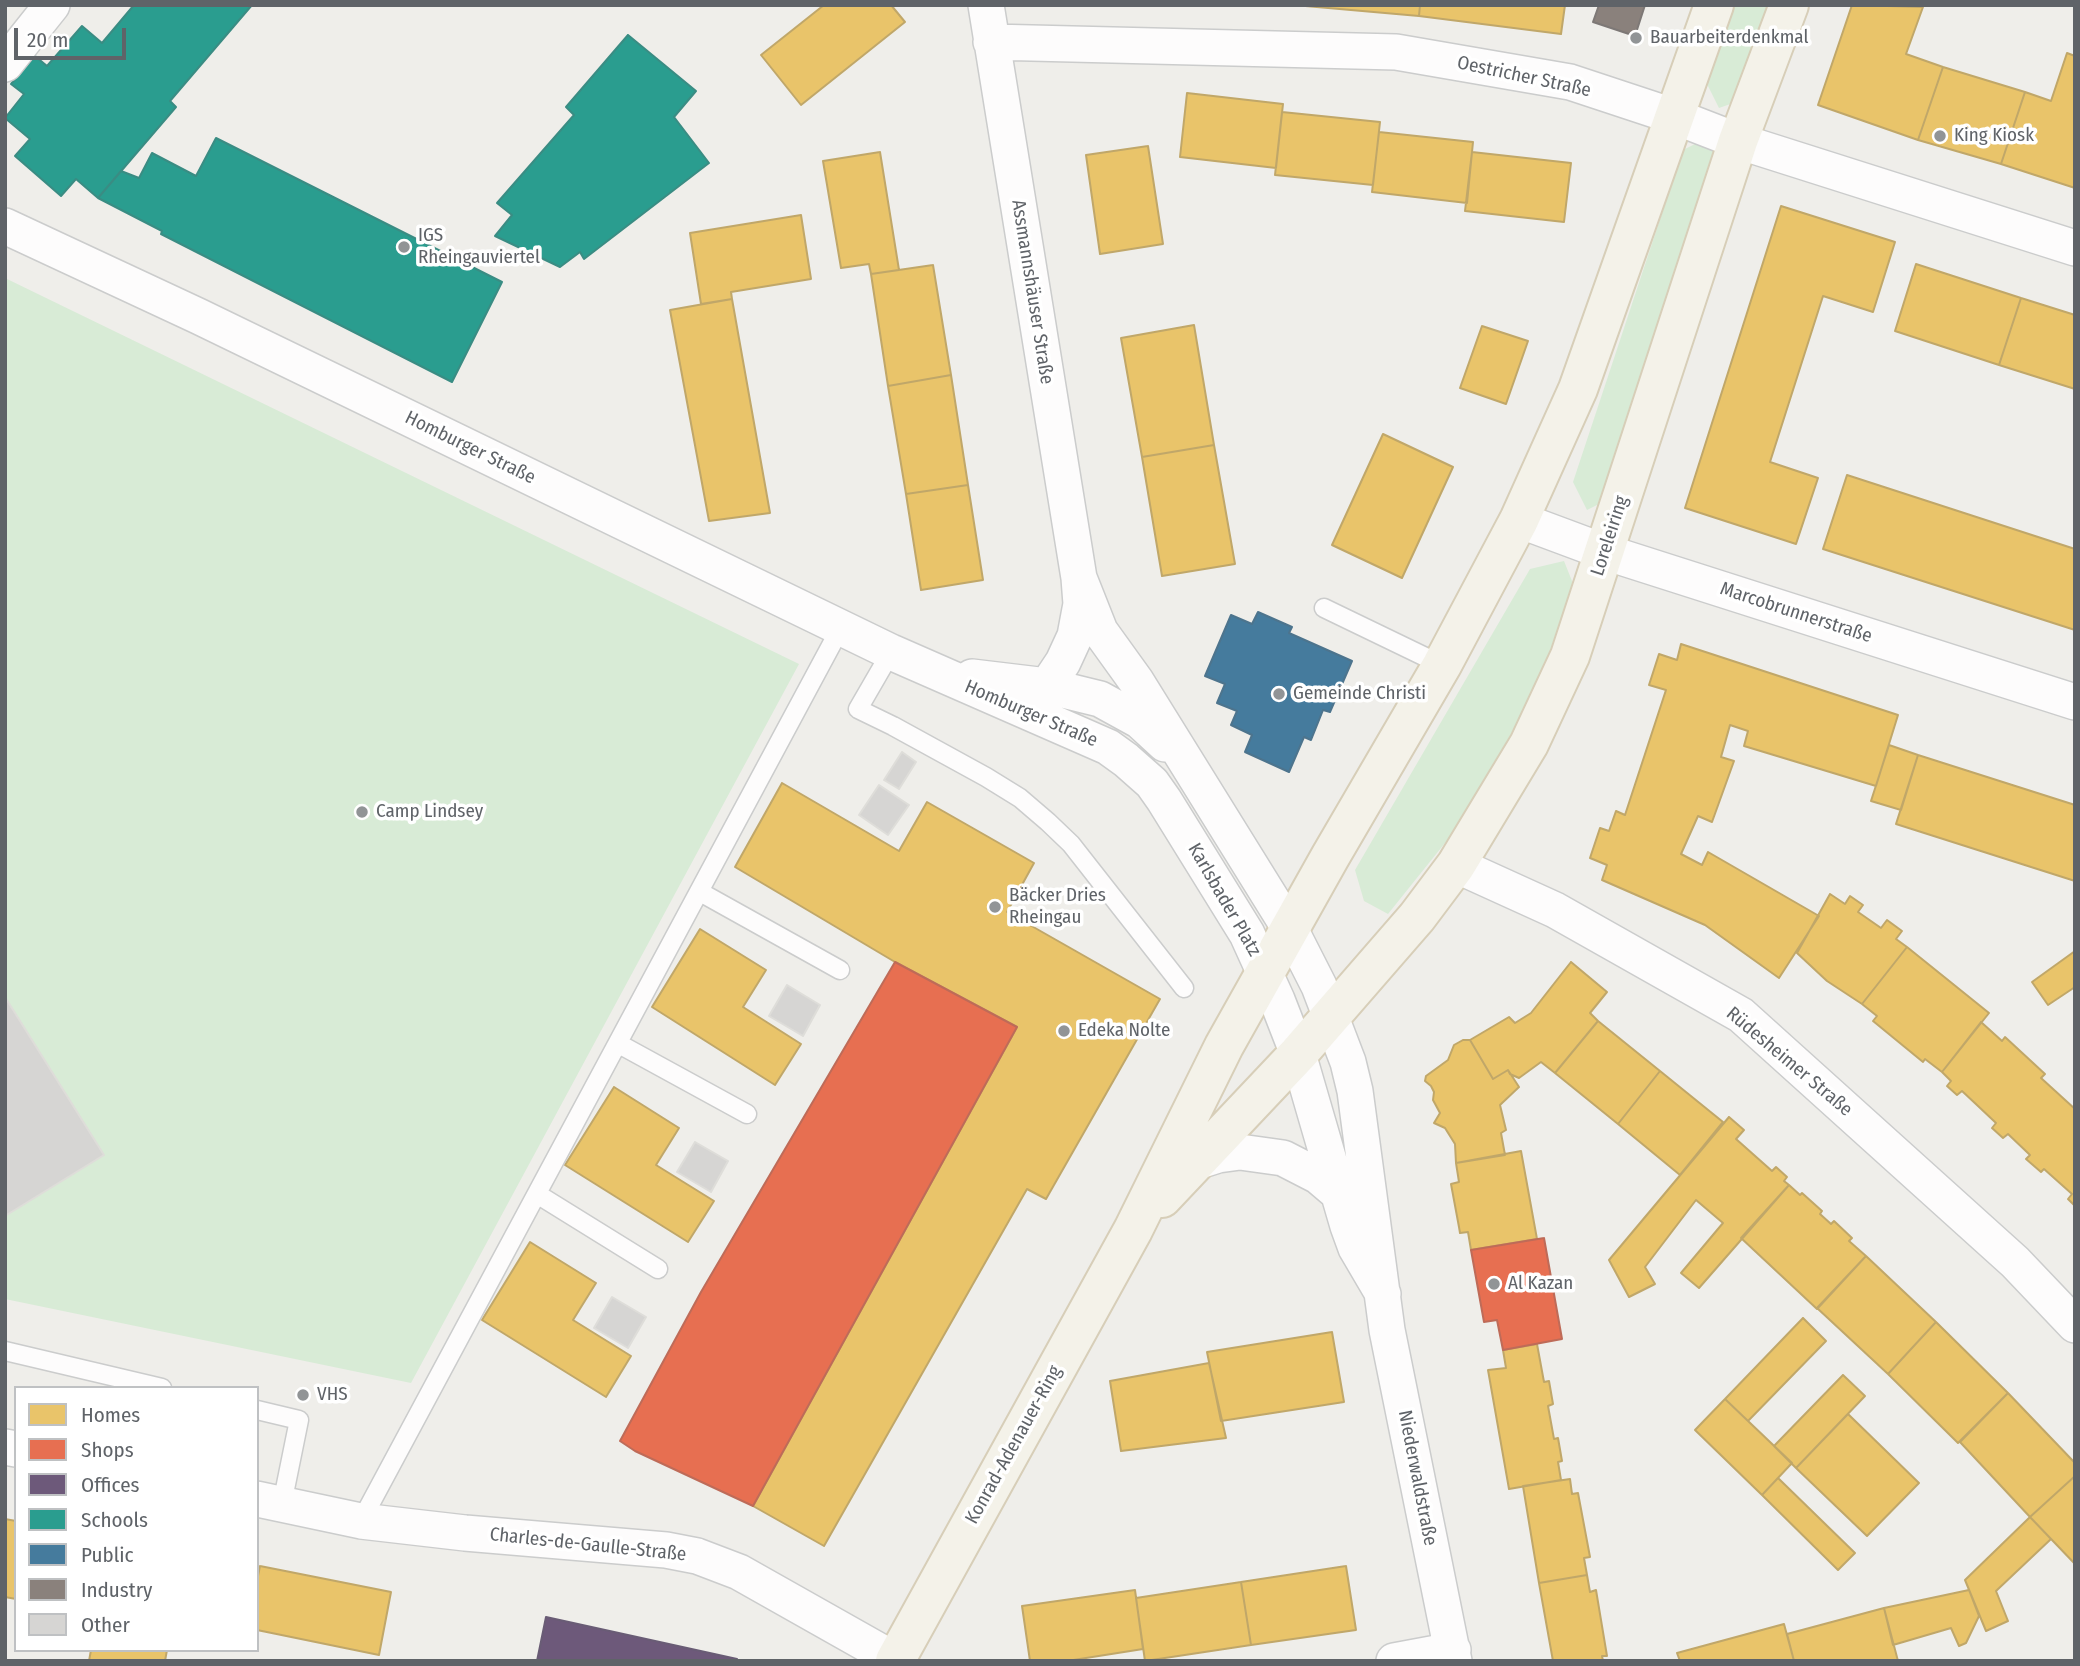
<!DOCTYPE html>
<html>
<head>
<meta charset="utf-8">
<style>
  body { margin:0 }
  #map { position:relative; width:2080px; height:1666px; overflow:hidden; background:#efeeea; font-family:"Fira Sans Condensed",sans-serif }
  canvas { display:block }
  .frame { position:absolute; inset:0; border:7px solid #5f6368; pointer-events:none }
  .legend { position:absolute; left:14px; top:1386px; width:245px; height:266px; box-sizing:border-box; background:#fff; border:2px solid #bfc1c3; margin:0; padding:9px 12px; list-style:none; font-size:21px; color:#5f6368 }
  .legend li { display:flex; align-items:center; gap:14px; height:35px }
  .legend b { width:35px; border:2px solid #bfc1c3 }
  .scale { position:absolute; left:14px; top:28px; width:112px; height:32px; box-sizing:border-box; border:4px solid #5f6368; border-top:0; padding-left:9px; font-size:21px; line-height:24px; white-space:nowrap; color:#5f6368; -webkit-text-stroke:5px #fff; paint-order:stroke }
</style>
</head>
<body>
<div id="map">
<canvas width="2080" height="1666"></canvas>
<div class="frame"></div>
<ul class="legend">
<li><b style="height:19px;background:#e9c46a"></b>Homes</li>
<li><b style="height:19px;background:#e76f51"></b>Shops</li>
<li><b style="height:19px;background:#6d597a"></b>Offices</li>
<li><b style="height:19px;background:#2a9d8f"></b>Schools</li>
<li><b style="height:19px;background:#457b9d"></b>Public</li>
<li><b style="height:19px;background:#8a817c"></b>Industry</li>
<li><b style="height:19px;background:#d6d5d3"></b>Other</li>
</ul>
<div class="scale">20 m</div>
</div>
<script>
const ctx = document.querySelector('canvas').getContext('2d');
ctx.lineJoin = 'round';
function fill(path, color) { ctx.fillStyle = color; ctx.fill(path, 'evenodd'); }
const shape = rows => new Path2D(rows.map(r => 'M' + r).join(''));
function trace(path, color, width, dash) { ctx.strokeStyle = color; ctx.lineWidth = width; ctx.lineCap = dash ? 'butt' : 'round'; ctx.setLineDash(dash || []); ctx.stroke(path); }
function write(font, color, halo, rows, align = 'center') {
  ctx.font = font + ' "Fira Sans Condensed",sans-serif'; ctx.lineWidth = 7; ctx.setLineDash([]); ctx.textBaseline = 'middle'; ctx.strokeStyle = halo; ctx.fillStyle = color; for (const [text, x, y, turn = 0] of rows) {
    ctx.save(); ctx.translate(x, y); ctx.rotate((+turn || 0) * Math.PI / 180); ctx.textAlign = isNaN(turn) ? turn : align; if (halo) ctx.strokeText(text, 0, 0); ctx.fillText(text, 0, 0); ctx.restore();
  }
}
fill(shape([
  [1734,5,1772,5,1739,101,1719,108,1707,84],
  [1707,138,1721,160,1611,498,1587,510,1573,482,1683,150],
  [5,278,799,664,411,1383,5,1299],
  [1564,561,1578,596,1527,706,1457,828,1388,914,1364,901,1355,870,1530,569]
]), '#d8ebd6');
const homes = shape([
  [824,5,891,5,905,22,801,105,761,55,824,5],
  [1294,5,1420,5,1419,16,1294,5],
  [1420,5,1565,5,1561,34,1419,16,1420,5],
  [1852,5,1923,7,1906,54,1943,67,1918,140,1818,105,1852,5],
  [2067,53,2075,56,2075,188,2001,164,2025,92,2051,101,2067,53],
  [1943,67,2025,92,2001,164,1918,140,1943,67],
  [1187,93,1283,104,1276,168,1180,157,1187,93],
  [1282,112,1380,122,1373,185,1275,175,1282,112],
  [1379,132,1473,142,1467,203,1372,192,1379,132],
  [1148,146,1163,244,1100,254,1086,155,1148,146],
  [880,152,899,270,871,274,869,264,841,268,823,161,880,152],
  [1472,152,1571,163,1564,222,1465,211,1472,152],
  [1781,206,1895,242,1873,312,1823,296,1770,462,1818,478,1796,544,1685,508,1781,206],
  [801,215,811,279,731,292,732,299,701,304,690,233,801,215],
  [1916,264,2021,298,1999,365,1895,331,1916,264],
  [933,265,951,375,888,386,871,274,933,265],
  [2021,298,2075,315,2075,389,1999,365,2021,298],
  [732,299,770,513,709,521,670,310,732,299],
  [1194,325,1214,445,1142,457,1121,338,1194,325],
  [1482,326,1528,341,1506,404,1460,388,1482,326],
  [951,375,968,485,906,494,888,386,951,375],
  [1383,434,1453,467,1402,578,1332,545,1383,434],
  [1214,445,1235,564,1162,576,1142,457,1214,445],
  [1847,475,2075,549,2075,630,1823,549,1847,475],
  [968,485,983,580,921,590,906,494,968,485],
  [1681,644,1898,715,1876,786,1744,746,1748,731,1730,725,1721,757,1734,761,1712,822,1698,816,1681,854,1702,865,1708,852,1819,916,1779,978,1705,925,1602,880,1607,865,1590,858,1600,828,1609,831,1616,811,1625,815,1666,690,1649,685,1659,654,1677,660,1681,644],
  [1889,745,1918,755,1901,810,1871,801,1889,745],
  [1918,755,2075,805,2075,881,1896,824,1918,755],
  [782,783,899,851,927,802,1034,863,1007,912,1160,999,1046,1199,1027,1189,824,1546,753,1506,1017,1027,895,962,735,867,782,783],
  [1830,894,1845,904,1850,896,1863,905,1858,912,1881,928,1887,920,1902,931,1896,939,1907,947,1862,1004,1827,981,1797,953,1830,894],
  [700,929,766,970,743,1007,801,1044,775,1085,652,1007,700,929],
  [1907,947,1989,1013,1942,1072,1925,1059,1923,1062,1873,1021,1877,1016,1862,1004,1907,947],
  [2075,951,2075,987,2048,1005,2032,982,2075,951],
  [1571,962,1607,992,1590,1013,1598,1021,1555,1073,1541,1062,1519,1078,1510,1074,1508,1070,1493,1079,1470,1040,1509,1017,1515,1023,1531,1013,1571,962],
  [1598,1021,1660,1071,1618,1124,1555,1073,1598,1021],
  [1981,1022,2002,1041,2005,1037,2045,1074,2041,1078,2075,1109,2075,1206,2068,1199,2072,1194,2044,1169,2041,1172,2026,1159,2030,1155,2008,1134,2003,1138,1992,1128,1996,1123,1978,1106,1962,1091,1957,1095,1947,1086,1951,1081,1942,1072,1981,1022],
  [1463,1040,1470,1040,1493,1079,1508,1070,1519,1087,1500,1105,1506,1130,1501,1133,1505,1155,1456,1163,1455,1144,1445,1128,1434,1123,1440,1113,1433,1100,1434,1092,1431,1086,1425,1081,1426,1076,1448,1060,1454,1045,1463,1040],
  [1660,1071,1723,1122,1680,1175,1618,1124,1660,1071],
  [614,1087,679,1128,656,1165,714,1201,688,1242,565,1165,614,1087],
  [1729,1117,1744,1130,1736,1139,1772,1171,1776,1167,1787,1177,1784,1181,1789,1185,1699,1288,1681,1273,1723,1223,1696,1200,1645,1267,1655,1284,1629,1297,1609,1260,1729,1117],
  [1521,1151,1537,1239,1471,1250,1468,1232,1460,1233,1459,1227,1451,1184,1459,1182,1456,1163,1521,1151],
  [1789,1185,1800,1195,1802,1193,1822,1211,1820,1214,1831,1224,1834,1221,1852,1238,1849,1241,1866,1256,1817,1309,1741,1238,1789,1185],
  [530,1242,596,1283,573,1320,631,1356,606,1397,482,1320,530,1242],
  [1866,1256,1936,1322,1888,1374,1817,1308,1866,1256],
  [1803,1318,1826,1341,1748,1421,1725,1399,1803,1318],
  [1936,1322,2008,1393,1958,1443,1888,1374,1936,1322],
  [1332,1332,1344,1402,1221,1421,1207,1352,1332,1332],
  [1537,1344,1544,1382,1549,1381,1553,1404,1548,1406,1554,1439,1558,1438,1562,1461,1558,1462,1561,1480,1509,1489,1488,1370,1506,1368,1503,1350,1537,1344],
  [1209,1363,1226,1438,1121,1451,1110,1381,1209,1363],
  [1843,1375,1865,1396,1796,1468,1774,1446,1843,1375],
  [2008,1393,2075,1463,2075,1476,2030,1517,1960,1442,2008,1393],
  [1725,1399,1792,1463,1762,1495,1695,1430,1725,1399],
  [1848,1414,1919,1483,1867,1536,1796,1468,1848,1414],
  [2075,1476,2075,1564,2030,1517,2075,1476],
  [1778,1478,1855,1553,1838,1570,1762,1495,1778,1478],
  [1570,1479,1572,1494,1578,1493,1590,1557,1584,1558,1587,1575,1539,1583,1523,1486,1570,1479],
  [2030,1517,2051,1539,1996,1591,2008,1621,1986,1631,1965,1580,2030,1517],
  [5,1519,16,1521,16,1599,5,1597,5,1519],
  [260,1566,391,1592,379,1655,257,1630,257,1581,260,1566],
  [1346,1566,1356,1630,1251,1645,1241,1582,1346,1566],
  [1587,1575,1590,1592,1596,1590,1607,1656,1602,1656,1603,1661,1553,1661,1539,1583,1587,1575],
  [1241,1582,1251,1645,1145,1661,1136,1598,1241,1582],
  [1135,1590,1143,1649,1067,1661,1030,1661,1022,1606,1135,1590],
  [1969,1590,1979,1616,1966,1643,1959,1646,1951,1628,1893,1645,1884,1608,1969,1590],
  [1884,1608,1898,1661,1794,1661,1787,1634,1884,1608],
  [1784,1624,1794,1661,1680,1661,1677,1653,1784,1624],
  [91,1650,167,1650,165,1661,89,1661,91,1650]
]);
fill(homes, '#e9c46a');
trace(homes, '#c0a769', 2);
const shops = shape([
  [895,962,1017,1027,753,1506,635,1451,620,1441,701,1292,895,962],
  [1544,1238,1562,1339,1503,1350,1497,1320,1484,1322,1471,1250,1544,1238]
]);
fill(shops, '#e76f51');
trace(shops, '#be6b58', 2);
const offices = shape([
  [546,1617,737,1659,737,1661,537,1661,546,1617]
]);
fill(offices, '#6d597a');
trace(offices, '#695c75', 2);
const schools = shape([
  [134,5,252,5,170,101,176,107,98,198,76,179,61,196,15,156,30,139,5,118,24,94,11,84,35,56,47,66,82,26,102,43,134,5],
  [628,35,696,91,674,117,709,163,584,259,580,252,560,267,495,236,512,215,497,203,574,115,566,107,628,35],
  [216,138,502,282,452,382,161,234,162,231,98,198,121,171,139,178,152,153,196,176,216,138]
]);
fill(schools, '#2a9d8f');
trace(schools, '#3a8c83', 2);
const public = shape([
  [1258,612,1292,627,1289,633,1352,661,1330,712,1323,710,1311,740,1304,737,1289,772,1245,752,1252,735,1231,725,1237,711,1217,703,1225,684,1205,676,1231,615,1252,624,1258,612]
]);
fill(public, '#457b9d');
trace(public, '#4d748d', 2);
const industry = shape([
  [1599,5,1645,5,1635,36,1593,22,1599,5]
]);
fill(industry, '#8a817c');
trace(industry, '#7d7876', 2);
const building = shape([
  [902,752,916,762,899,789,884,780,902,752],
  [879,785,909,805,888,835,859,815,879,785],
  [787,985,820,1005,803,1036,769,1016,787,985],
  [5,997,104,1155,5,1216,5,997],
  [695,1142,728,1161,711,1192,677,1172,695,1142],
  [612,1297,646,1317,628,1348,594,1328,612,1297]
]);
fill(building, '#d6d5d3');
trace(building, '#deddd9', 2);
const lane = shape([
  [1324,608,1442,665],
  [891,652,858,709,893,726,986,777,1020,798,1048,822,1071,844,1184,988],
  [700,892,840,970],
  [619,1044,747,1114],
  [537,1194,658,1269],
  [5,1351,162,1388],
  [257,1410,299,1420,282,1504],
  [361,1521,841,627]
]);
const street = shape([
  [986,5,1079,578,1081,604,1075,636,1063,662,1047,686],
  [991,42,1396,52,1570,82,1676,117,1738,141,2075,248],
  [5,64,52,5],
  [5,226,198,316,891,652,1108,747,1126,760,1152,783,1164,800,1247,934,1277,1000,1298,1054,1348,1226,1356,1248,1383,1294],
  [1519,520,1605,552,2075,702],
  [1079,578,1100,631,1136,681,1290,929,1319,986,1348,1062,1355,1091,1387,1330,1454,1661],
  [972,677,1047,686,1100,699,1140,721,1165,744],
  [1456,865,1555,910,1741,1015,2015,1262,2075,1325],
  [1196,1162,1218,1155,1240,1152,1283,1158,1318,1176,1338,1193],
  [5,1447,16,1449],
  [257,1499,361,1521,465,1533,666,1550,697,1556,739,1572,895,1660],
  [1394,1661,1453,1650]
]);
const primary = shape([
  [1162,1198,1298,1054,1417,917,1456,865,1529,744,1570,656,1738,141,1789,5],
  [895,1661,1133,1230,1224,1046,1330,857,1442,665,1519,520,1578,389,1714,5]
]);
trace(lane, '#cbcccc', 21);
trace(street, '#cbcccc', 38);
trace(primary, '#d7ceb8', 42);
trace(lane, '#fdfcfc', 18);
trace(street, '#fdfcfc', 35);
trace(primary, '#f4f2e9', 38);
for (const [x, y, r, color] of [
  [1636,38,7,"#919496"],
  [1940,136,7,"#919496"],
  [404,247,7,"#919496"],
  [1279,694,7,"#919496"],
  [362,812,7,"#919496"],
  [995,907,7,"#919496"],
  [1064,1031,7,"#919496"],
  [1494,1284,7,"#919496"],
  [303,1395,7,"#919496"]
]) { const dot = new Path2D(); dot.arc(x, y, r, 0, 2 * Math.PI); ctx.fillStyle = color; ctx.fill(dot); trace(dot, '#fff', 2.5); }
write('19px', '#5f6368', '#fff', [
  ["Bauarbeiterdenkmal",1650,38],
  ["King Kiosk",1954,136],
  ["IGS",418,236],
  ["Rheingauviertel",418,258],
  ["Gemeinde Christi",1293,694],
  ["Camp Lindsey",376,812],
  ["Bäcker Dries",1009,896],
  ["Rheingau",1009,918],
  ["Edeka Nolte",1078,1031],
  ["Al Kazan",1508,1284],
  ["VHS",317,1395]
], 'left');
write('19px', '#5f6368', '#fff', [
  ["Oestricher Straße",1524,77,12],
  ["Assmannshäuser Straße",1032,292,81],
  ["Homburger Straße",470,448,26],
  ["Loreleiring",1610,536,-72],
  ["Marcobrunnerstraße",1796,613,18],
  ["Homburger Straße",1031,714,23],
  ["Karlsbader Platz",1224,900,60],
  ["Rüdesheimer Straße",1789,1062,40],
  ["Konrad-Adenauer-Ring",1014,1445,-61],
  ["Niederwaldstraße",1417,1478,79],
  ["Charles-de-Gaulle-Straße",588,1545,6]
]);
</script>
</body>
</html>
